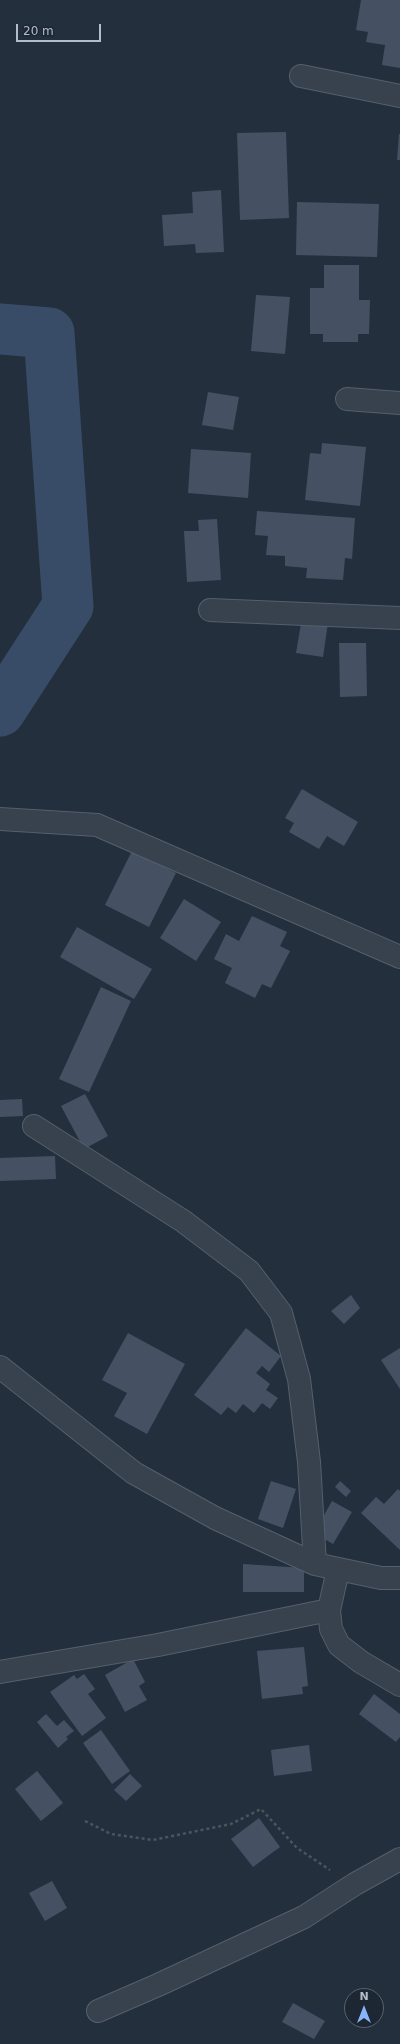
<!DOCTYPE html>
<html>
<head>
<meta charset="utf-8">
<style>
  body { margin:0 }
  #map { position:relative; width:400px; height:2044px; overflow:hidden; background:#242f3e; font-family:"DejaVu Sans",sans-serif }
  canvas { display:block }
  .north { position:absolute; left:344px; top:1988px; width:40px; height:40px; box-sizing:border-box; background:#1d2633; border:1px solid #59626f; border-radius:50%; rotate:0deg; font-size:11px; font-weight:700; line-height:16px; text-align:center; color:#b4bcc9 }
  .north::after { content:''; display:block; margin:auto; width:14px; height:18px; background:#8ab4f8; clip-path:polygon(50% 0,100% 100%,50% 72%,0 100%) }
  .scale { position:absolute; left:16px; top:24px; width:85px; height:18px; box-sizing:border-box; border:2px solid #b4bcc9; border-top:0; padding-left:5px; font-size:12px; line-height:14px; white-space:nowrap; color:#b4bcc9; -webkit-text-stroke:3px #1d2633; paint-order:stroke }
</style>
</head>
<body>
<div id="map">
<canvas width="400" height="2044"></canvas>
<div class="north">N</div>
<div class="scale">20 m</div>
</div>
<script>
const ctx = document.querySelector('canvas').getContext('2d');
ctx.lineJoin = 'round';
const shape = rows => new Path2D(rows.map(r => 'M' + r).join(''));
function trace(path, color, width, dash) { ctx.strokeStyle = color; ctx.lineWidth = width; ctx.lineCap = dash ? 'butt' : 'round'; ctx.setLineDash(dash || []); ctx.stroke(path); }
function fill(path, color) { ctx.fillStyle = color; ctx.fill(path, 'evenodd'); }
trace(shape([
  [0,329,49,333,68,606,0,711]
]), '#394c67', 51);
fill(shape([
  [361,0,400,0,400,68,382,65,385,45,366,42,368,32,356,30],
  [286,132,289,218,240,220,237,133],
  [399,134,400,134,400,160,397,160],
  [221,190,224,252,196,253,195,244,164,246,162,215,193,213,192,192],
  [297,202,379,204,377,257,296,255],
  [324,265,359,265,359,300,370,300,369,334,358,334,358,342,323,342,323,334,310,334,310,288,324,288],
  [256,295,290,297,285,354,251,351],
  [208,392,239,397,233,430,202,425],
  [322,443,366,447,360,506,305,500,310,453,321,454],
  [191,449,251,453,248,498,188,493],
  [257,511,355,518,352,559,345,558,343,580,306,578,307,568,285,566,285,556,266,555,268,536,255,535],
  [217,519,221,580,187,582,184,531,199,531,198,520],
  [302,618,328,623,323,657,296,653],
  [339,643,366,643,367,696,340,697],
  [302,789,358,822,344,846,327,836,319,849,289,832,294,823,285,818],
  [132,851,176,873,149,927,105,905],
  [184,899,221,922,196,961,160,938],
  [252,916,287,932,280,946,290,951,271,988,262,984,255,998,225,983,232,968,214,959,226,934,239,941],
  [77,927,152,969,134,999,60,957],
  [101,987,131,1001,89,1092,59,1079],
  [85,1094,108,1136,84,1149,61,1106],
  [22,1099,23,1116,0,1117,0,1100],
  [55,1156,56,1179,0,1181,0,1158],
  [351,1295,360,1308,344,1324,331,1311],
  [246,1328,281,1356,269,1372,262,1366,256,1373,270,1384,266,1390,278,1398,270,1409,262,1403,254,1413,243,1404,236,1413,228,1407,221,1415,194,1395],
  [128,1333,185,1364,147,1434,114,1416,127,1393,102,1380],
  [400,1348,400,1389,381,1360],
  [271,1481,296,1489,283,1528,258,1519],
  [340,1481,351,1491,346,1497,335,1487],
  [398,1489,400,1491,400,1550,361,1513,376,1497,384,1504],
  [332,1501,352,1512,333,1544,314,1533],
  [243,1564,304,1568,304,1592,243,1592],
  [304,1647,308,1686,302,1687,303,1694,262,1699,257,1651],
  [133,1659,145,1682,139,1686,147,1700,125,1712,105,1675],
  [84,1674,95,1689,88,1694,106,1718,82,1736,50,1692,74,1675,77,1679],
  [374,1694,400,1714,400,1737,396,1742,359,1714],
  [46,1714,57,1726,64,1720,74,1731,66,1737,68,1739,58,1748,37,1722],
  [101,1730,130,1771,112,1784,83,1743],
  [309,1745,312,1771,274,1776,271,1750],
  [37,1771,63,1803,41,1821,15,1789],
  [130,1774,142,1786,126,1801,114,1790],
  [259,1818,280,1847,253,1867,231,1839],
  [52,1881,67,1908,45,1921,29,1893],
  [293,2003,325,2021,314,2039,282,2022]
]), '#455162');
const minor = shape([
  [301,76,400,96],
  [347,399,400,403],
  [210,610,400,618],
  [0,819,97,825,400,957],
  [34,1126,183,1221,249,1271,281,1313,299,1379,309,1462,315,1564],
  [0,1367,134,1473,215,1518,315,1564,381,1578,400,1578],
  [338,1570,329,1610,331,1629,339,1645,361,1662,400,1685],
  [0,1672,158,1645,329,1610],
  [98,2011,158,1985,304,1917,355,1884,400,1859]
]);
trace(minor, '#565f6c', 24);
trace(shape([
  [85,1821,111,1834,153,1840,231,1824,261,1809,297,1848,330,1870]
]), '#44595c', 2.5, [3, 3]);
trace(minor, '#38414e', 22);
</script>
</body>
</html>
